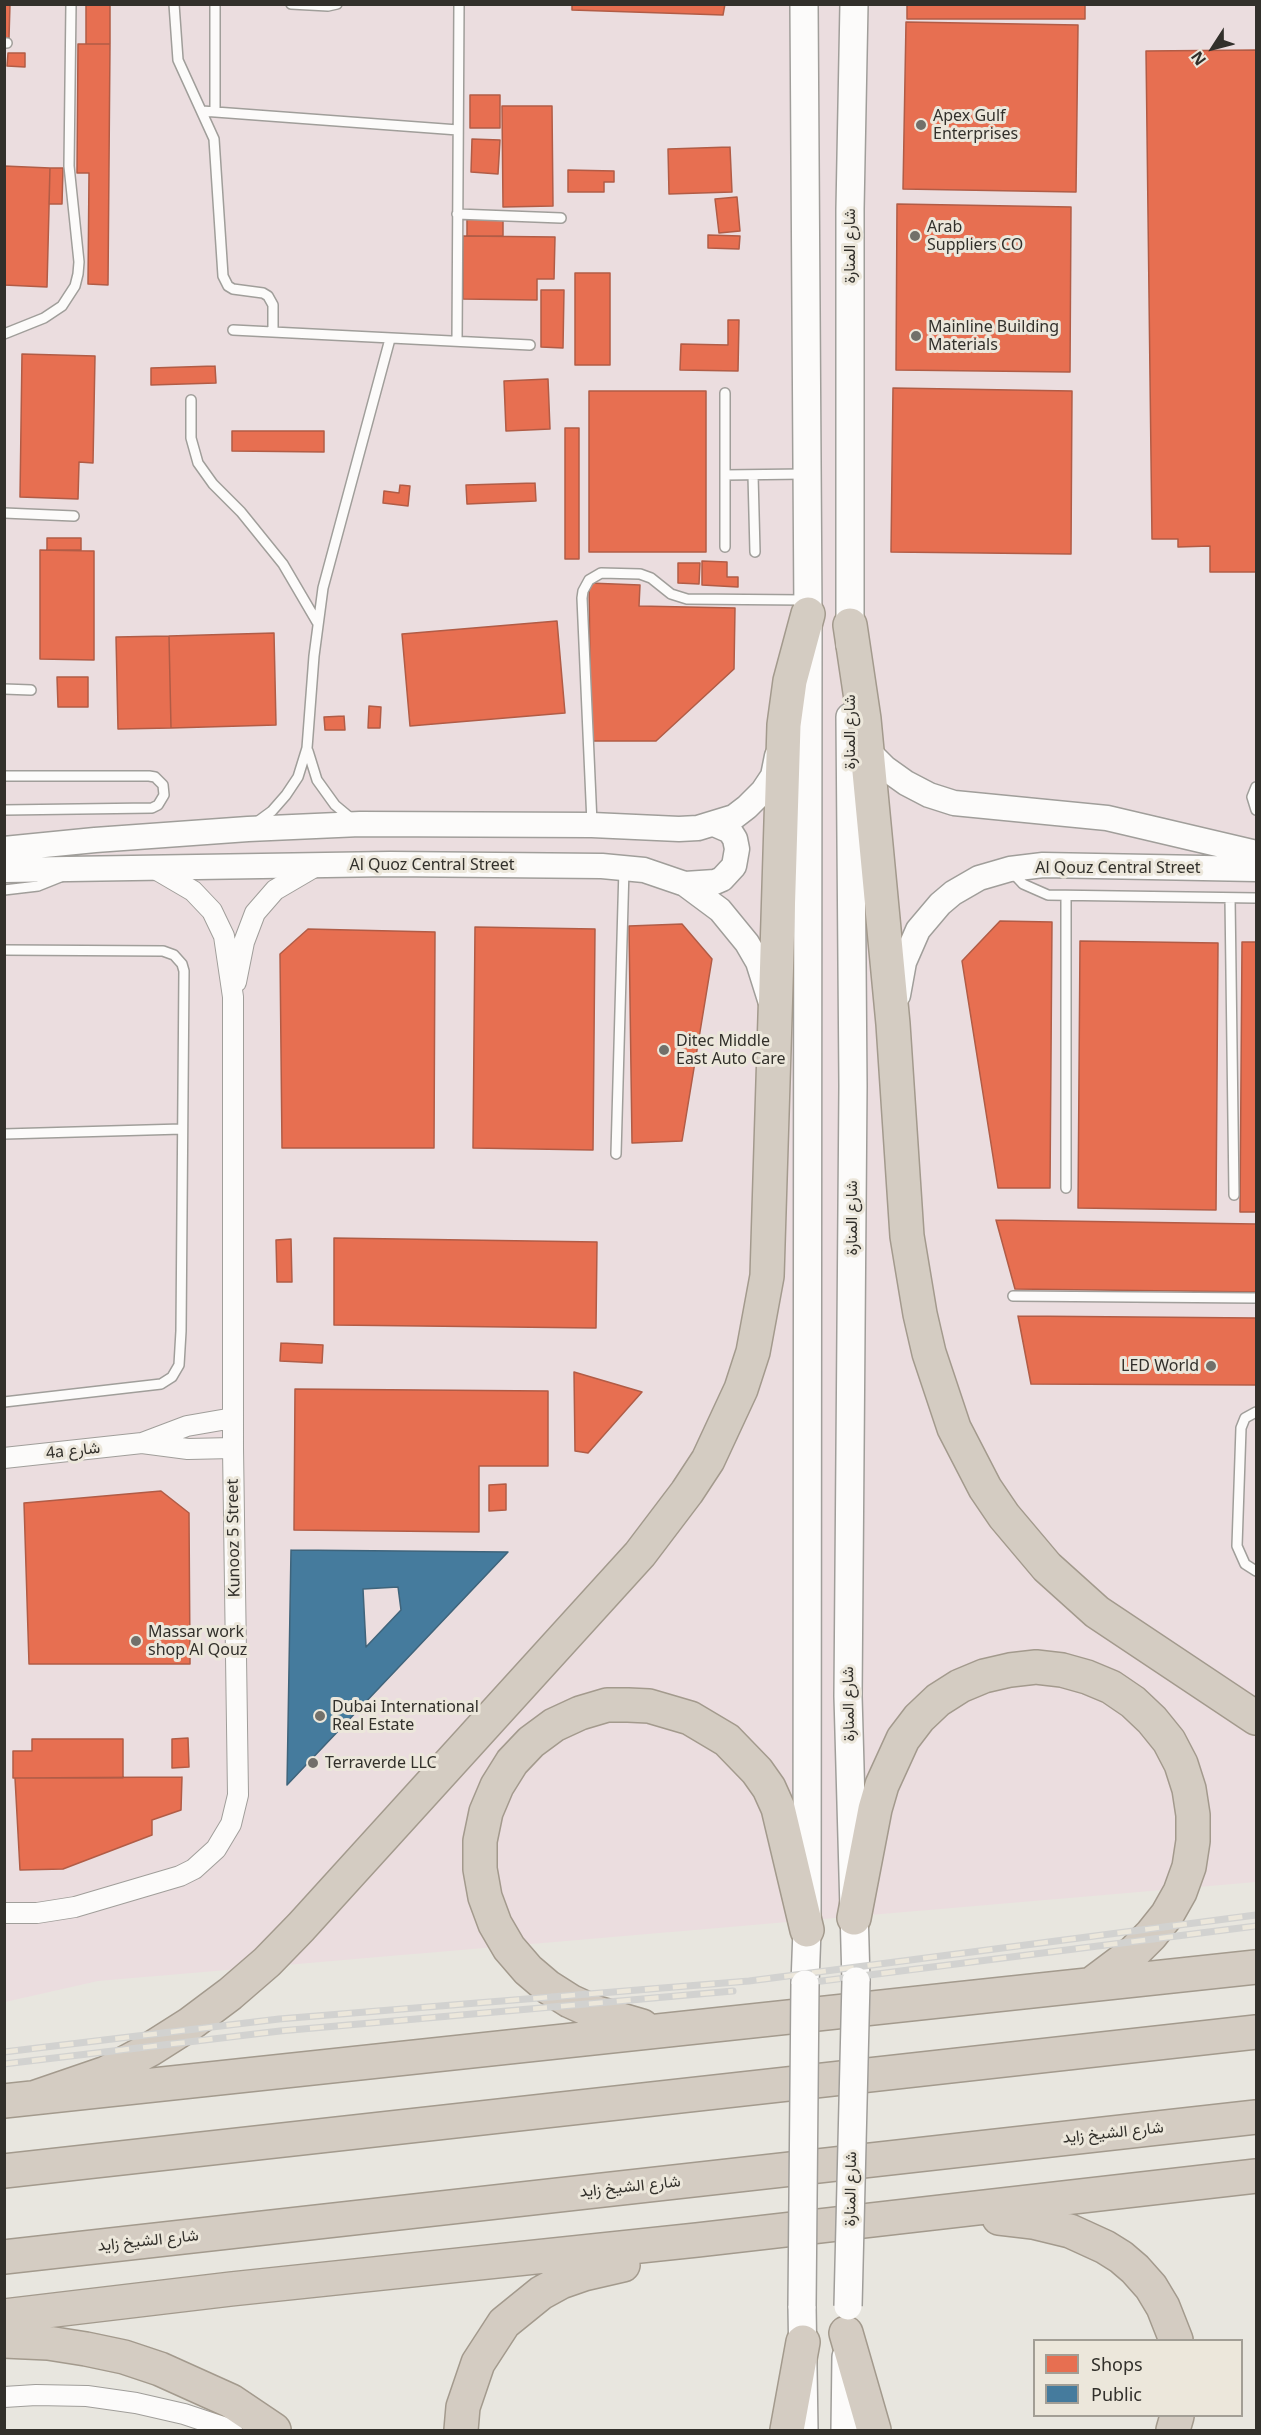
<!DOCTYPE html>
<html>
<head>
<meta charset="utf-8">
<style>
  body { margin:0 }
  #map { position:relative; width:1261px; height:2435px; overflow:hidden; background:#e8e6df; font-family:"Noto Sans",sans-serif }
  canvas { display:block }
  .frame { position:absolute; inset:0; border:6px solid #32302b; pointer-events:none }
  .legend { position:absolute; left:1033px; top:2339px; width:210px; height:78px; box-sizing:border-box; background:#ece7db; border:2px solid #a29e95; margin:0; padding:8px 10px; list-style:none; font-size:18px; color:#32302b }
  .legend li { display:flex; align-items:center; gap:12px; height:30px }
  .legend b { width:30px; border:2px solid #a29e95 }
  .north { position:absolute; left:1183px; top:18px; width:60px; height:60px; -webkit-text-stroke:4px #ece7db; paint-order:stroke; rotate:234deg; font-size:16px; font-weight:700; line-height:24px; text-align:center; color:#32302b }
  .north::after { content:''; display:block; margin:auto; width:21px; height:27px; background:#32302b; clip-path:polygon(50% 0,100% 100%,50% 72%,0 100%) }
</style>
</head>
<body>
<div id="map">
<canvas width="1261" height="2435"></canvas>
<div class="frame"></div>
<ul class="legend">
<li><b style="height:16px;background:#e76f51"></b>Shops</li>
<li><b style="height:16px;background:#457b9d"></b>Public</li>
</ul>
<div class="north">N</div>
</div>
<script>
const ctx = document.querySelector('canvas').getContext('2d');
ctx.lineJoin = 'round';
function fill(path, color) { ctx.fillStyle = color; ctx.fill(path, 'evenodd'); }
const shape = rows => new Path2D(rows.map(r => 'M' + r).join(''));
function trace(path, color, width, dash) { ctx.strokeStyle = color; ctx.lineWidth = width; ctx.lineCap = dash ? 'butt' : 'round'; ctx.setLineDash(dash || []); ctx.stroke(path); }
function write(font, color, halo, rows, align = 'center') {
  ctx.font = font + ' "Noto Sans",Vazirmatn,sans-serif'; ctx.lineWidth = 6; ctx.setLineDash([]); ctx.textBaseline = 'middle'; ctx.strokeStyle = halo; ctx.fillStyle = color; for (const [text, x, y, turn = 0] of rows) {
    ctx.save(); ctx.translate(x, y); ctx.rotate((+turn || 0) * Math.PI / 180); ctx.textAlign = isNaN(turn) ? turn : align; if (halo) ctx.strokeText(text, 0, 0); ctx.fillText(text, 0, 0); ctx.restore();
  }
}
fill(shape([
  [4,5,1256,5,1256,1882,98,1981,5,2002]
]), '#ebdddf');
const shops = shape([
  [4,4,10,4,9,38,4,38,4,4],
  [86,4,110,4,110,44,86,44,86,4],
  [572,4,725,4,723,15,572,10,572,4],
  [907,4,1085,4,1085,19,907,19,907,4],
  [906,22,1078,25,1076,192,903,189,906,22],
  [78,44,110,44,108,285,88,284,89,173,77,173,78,44],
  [1256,50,1256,572,1210,572,1210,546,1178,547,1178,539,1152,539,1146,51,1256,50],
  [8,53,25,53,25,67,7,66,8,53],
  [470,95,500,95,500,128,470,128,470,95],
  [502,106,552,106,553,206,503,207,502,106],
  [472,139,500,140,498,174,471,172,472,139],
  [730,147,732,192,669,194,668,149,730,147],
  [4,166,50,168,47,287,4,285,4,166],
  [50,168,63,168,62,204,49,204,50,168],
  [568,170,614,171,614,182,604,182,604,192,568,192,568,170],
  [737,197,740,231,719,233,715,199,737,197],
  [897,204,1071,207,1070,372,896,370,897,204],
  [467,219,503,219,503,236,467,236,467,219],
  [708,235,740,236,739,249,708,248,708,235],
  [463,236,555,237,554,279,537,279,537,300,463,299,463,236],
  [575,273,610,273,610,365,575,365,575,273],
  [541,290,564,290,563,348,541,347,541,290],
  [728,320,739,320,738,371,680,370,681,344,728,345,728,320],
  [22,354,95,356,93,463,79,462,78,499,20,497,22,354],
  [215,366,216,383,151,385,151,368,215,366],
  [548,379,550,429,506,431,504,381,548,379],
  [893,388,1072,391,1071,554,891,552,893,388],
  [589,391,706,391,706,552,589,552,589,391],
  [565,428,579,428,579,559,565,559,565,428],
  [232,431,324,431,324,452,232,451,232,431],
  [535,483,536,501,467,504,466,485,535,483],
  [400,485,410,486,408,506,383,503,384,491,399,493,400,485],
  [47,538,81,538,81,550,47,550,47,538],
  [40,550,94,551,94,660,40,659,40,550],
  [702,561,727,562,727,577,738,577,738,587,702,585,702,561],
  [678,563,700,563,699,584,678,583,678,563],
  [589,583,640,585,639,606,735,608,734,669,656,741,591,741,589,583],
  [557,621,565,713,410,726,402,634,557,621],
  [274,633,276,725,171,728,169,636,274,633],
  [169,636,171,728,118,729,116,637,169,636],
  [57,677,88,677,88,707,58,707,57,677],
  [369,706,381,707,380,728,368,728,369,706],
  [344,716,345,730,325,730,324,717,344,716],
  [1000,921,1052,922,1050,1188,998,1188,962,961,1000,921],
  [682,924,712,959,682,1141,632,1143,629,926,682,924],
  [475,927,595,929,593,1150,473,1148,475,927],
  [308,929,435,932,434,1148,282,1148,280,954,308,929],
  [1080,941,1218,943,1216,1210,1078,1208,1080,941],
  [1242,942,1256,942,1256,1212,1240,1212,1242,942],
  [996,1220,1256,1224,1256,1292,1015,1289,996,1220],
  [334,1238,597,1242,596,1328,334,1325,334,1238],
  [291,1239,292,1282,277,1282,276,1240,291,1239],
  [1018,1316,1256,1318,1256,1385,1031,1384,1018,1316],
  [281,1343,323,1345,322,1363,280,1361,281,1343],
  [574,1372,642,1392,588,1453,575,1451,574,1372],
  [295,1389,548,1391,548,1466,479,1466,479,1532,294,1530,295,1389],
  [506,1484,506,1510,489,1511,489,1485,506,1484],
  [161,1491,189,1513,190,1664,29,1664,24,1503,161,1491],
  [188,1738,189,1767,172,1768,172,1739,188,1738],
  [32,1739,123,1739,123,1778,13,1778,13,1751,32,1751,32,1739],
  [182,1777,181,1810,152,1820,152,1835,63,1869,20,1870,15,1778,182,1777]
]);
fill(shops, '#e76f51');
trace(shops, '#b15c46', 1.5);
const public = shape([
  [291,1550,508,1552,287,1785,291,1550],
  [398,1587,401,1610,366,1647,363,1589,398,1587]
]);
fill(public, '#457b9d');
trace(public, '#3f647b', 1.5);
const service = shape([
  [174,4,178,60,214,139,223,276,228,286,233,289,263,293,268,296,273,305,273,332],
  [215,4,215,112],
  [291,4,328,6,337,4],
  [4,43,7,43],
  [202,111,458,130],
  [457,214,561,218],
  [233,330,530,345],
  [4,334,44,318,62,306,75,286,78,274,79,262,69,166,71,4],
  [457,341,459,4],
  [725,393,725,547],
  [191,400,191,438,198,463,213,484,241,512,283,564,317,622],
  [725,475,805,474],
  [753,475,755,552],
  [4,513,74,516],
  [4,689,31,690],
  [308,751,317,780,335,805,353,820],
  [4,776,149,776,155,777,163,785,164,795,158,805,152,808,4,810],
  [1256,787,1252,797,1256,810],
  [257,822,272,811,286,795,298,777,307,748,314,656,323,588,390,339],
  [592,823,582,598,583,591,589,580,601,573,640,574,651,578,671,594,687,599,804,600],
  [1011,871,1023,884,1048,895,1256,898],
  [4,890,38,886,63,876],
  [1230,898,1234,1195],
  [4,950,163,951,174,955,182,964,184,971,181,1331,179,1365,172,1377,161,1384,4,1402],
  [4,1134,182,1129],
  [616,1154,624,868],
  [1066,1188,1066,896],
  [1013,1296,1256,1298],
  [1256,1412,1245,1418,1241,1428,1237,1546,1245,1564,1256,1571]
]);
const minor = shape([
  [236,982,244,942,255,913,275,890,316,866],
  [142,1443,187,1426,233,1418],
  [4,1458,142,1443,188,1449,233,1448],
  [4,1913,37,1913,75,1907,180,1876,194,1869,216,1849,231,1824,238,1795,233,1448,233,997,224,936,212,911,193,891,152,867],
  [4,2397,36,2395,87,2396,136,2403,184,2414,232,2430]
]);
const tertiary = shape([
  [867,750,885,768,906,783,929,795,954,803,1107,818,1256,853],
  [4,849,95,840,248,829,360,824,592,825,679,829,698,828,734,817,747,807,763,791,773,776,777,756],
  [4,870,390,864,602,866,644,870,685,884,720,910,747,943,758,962,770,1000],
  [685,884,715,882,722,879,734,866,737,849,735,839,730,831,714,824],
  [898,995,904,962,918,930,940,904,953,893,979,878,1010,869,1043,865,1256,869]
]);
const secondary = shape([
  [804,4,808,614,807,1930,805,1984],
  [850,645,850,209,854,4],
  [850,717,853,1086,848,1696,856,1981],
  [802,2306,804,2430],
  [845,2430,846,2357]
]);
const motorway = shape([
  [850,625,864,719,893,1024,907,1236,920,1314,929,1353,954,1428,985,1488,1004,1516,1047,1567,1097,1612,1256,1718],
  [854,1918,875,1809,882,1785,903,1739,919,1718,938,1700,960,1686,984,1676,1010,1670,1036,1667,1062,1670,1087,1677,1111,1687,1133,1702,1152,1720,1169,1741,1181,1764,1189,1789,1193,1815,1193,1841,1189,1867,1180,1892,1167,1915,1151,1935,1133,1953,1093,1983],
  [642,2026,594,2012,570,2001,548,1987,528,1970,509,1948,495,1924,485,1897,480,1869,480,1841,486,1812,497,1786,512,1762,531,1742,554,1725,580,1713,607,1705,628,1705,649,1706,690,1718,727,1740,757,1771,769,1788,778,1808,807,1930],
  [33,2098,106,2073,149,2050,190,2024,230,1994,267,1962,301,1927,640,1554,687,1492,708,1460,741,1389,753,1352,767,1276,784,725,790,681,808,614],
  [4,2101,1256,1967],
  [4,2171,1256,2032],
  [999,2218,1033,2222,1070,2231,1105,2247,1121,2257,1135,2269,1151,2287,1163,2307,1176,2340],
  [4,2257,1256,2117],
  [4,2316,231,2289,697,2240,1256,2176],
  [846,2333,874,2430],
  [4,2341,48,2343,86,2349,124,2357,160,2369,231,2401,274,2430],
  [461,2430,463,2407,478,2363,504,2323,541,2293,561,2282,584,2274,623,2265],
  [787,2430,803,2342],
  [1173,2430,1177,2416]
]);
trace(service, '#a09e9a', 12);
trace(minor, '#a09e9a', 22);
trace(tertiary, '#a09e9a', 27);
trace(secondary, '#a09e9a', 30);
trace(motorway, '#a39a8d', 36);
trace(service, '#fcfbfa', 9);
trace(minor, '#fcfbfa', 20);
trace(tertiary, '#fcfbfa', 24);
trace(secondary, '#fcfbfa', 27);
trace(motorway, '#d4ccc2', 33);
const rail = shape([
  [798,1984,1256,1926],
  [4,2052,279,2019,749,1981,1256,1915],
  [4,2064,280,2031,733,1991]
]);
trace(rail, '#d2d2d0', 7);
trace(rail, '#ece7db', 4.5, [14]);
const secondaryBridge = shape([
  [802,2306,805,1984],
  [848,2306,856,1981]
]);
trace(secondaryBridge, '#a09e9a', 30, []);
trace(secondaryBridge, '#fcfbfa', 27);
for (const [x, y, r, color] of [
  [921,125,6,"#72706a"],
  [915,236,6,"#72706a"],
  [916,336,6,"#72706a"],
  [664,1050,6,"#72706a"],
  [1211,1366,6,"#72706a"],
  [136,1641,6,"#72706a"],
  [320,1716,6,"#72706a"],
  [313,1763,6,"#72706a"]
]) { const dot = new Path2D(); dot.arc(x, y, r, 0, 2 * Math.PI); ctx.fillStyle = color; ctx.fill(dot); trace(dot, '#ece7db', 2); }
write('16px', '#32302b', '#ece7db', [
  ["Apex Gulf",933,116],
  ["Enterprises",933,134],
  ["Arab",927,227],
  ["Suppliers CO",927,245],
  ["Mainline Building",928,327],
  ["Materials",928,345],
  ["Ditec Middle",676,1041],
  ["East Auto Care",676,1059],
  ["LED World",1199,1366,"right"],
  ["Massar work",148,1632],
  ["shop Al Qouz",148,1650],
  ["Dubai International",332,1707],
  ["Real Estate",332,1725],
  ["Terraverde LLC",325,1763]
], 'left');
write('16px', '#32302b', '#ece7db', [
  ["شارع المنارة",850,246,-90],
  ["شارع المنارة",850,732,-90],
  ["Al Quoz Central Street",432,865],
  ["Al Qouz Central Street",1118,868],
  ["شارع المنارة",852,1218,-90],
  ["4a شارع",73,1451,-6],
  ["Kunooz 5 Street",234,1538,-91],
  ["شارع المنارة",849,1704,-91],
  ["شارع الشيخ زايد",1113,2133,-6],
  ["شارع الشيخ زايد",630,2187,-6],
  ["شارع المنارة",851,2189,-89],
  ["شارع الشيخ زايد",148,2241,-6]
]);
</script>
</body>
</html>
